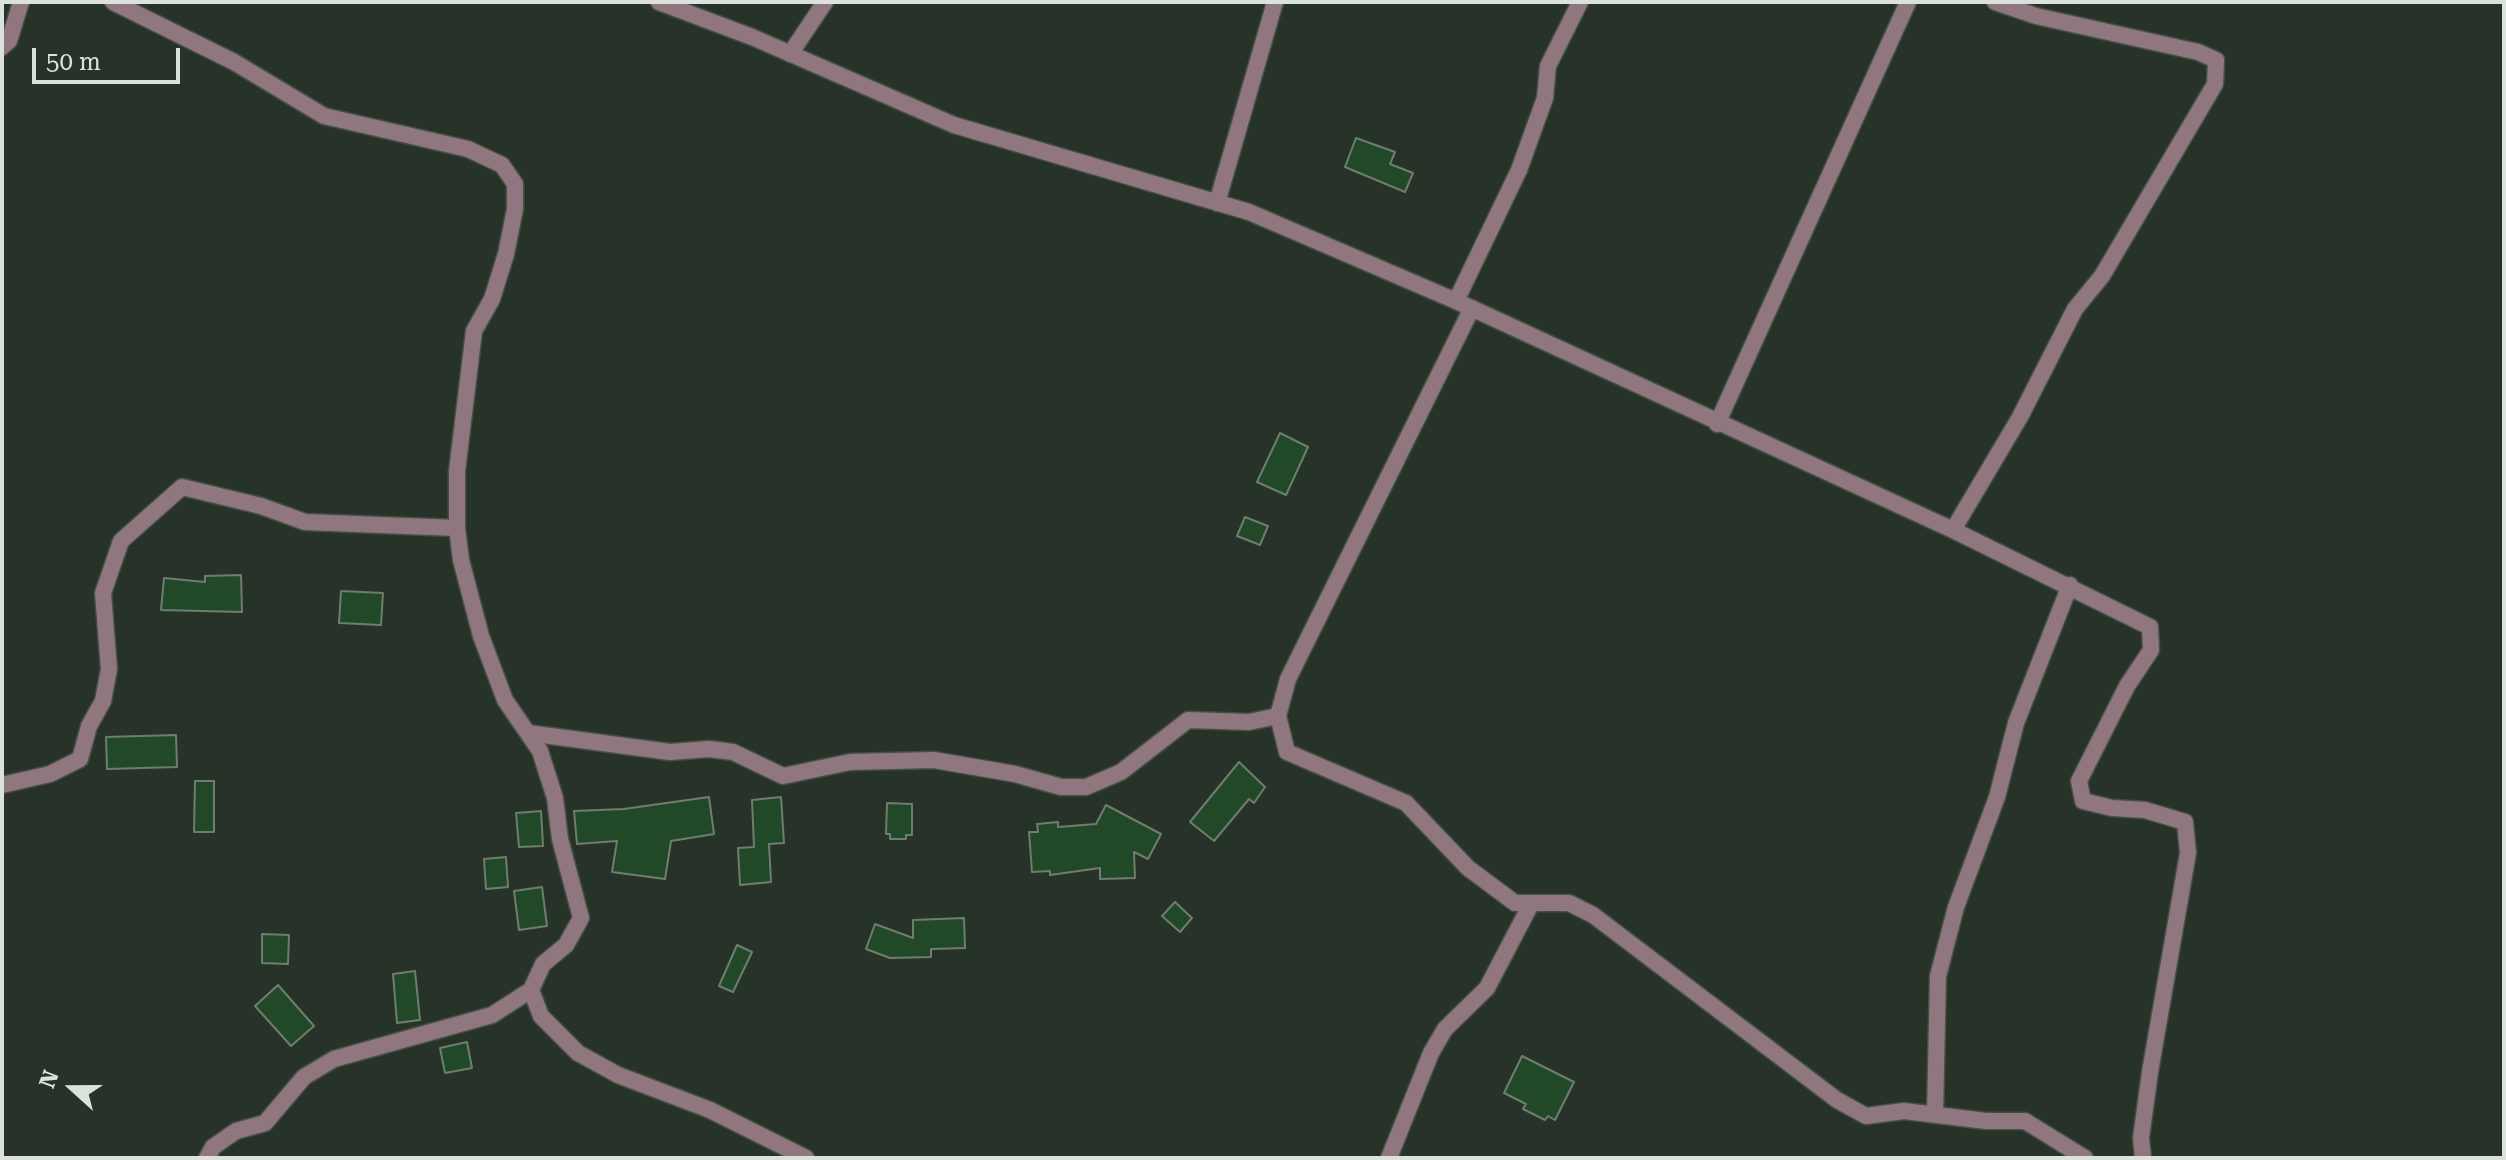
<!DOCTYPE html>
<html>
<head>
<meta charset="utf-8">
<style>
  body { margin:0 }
  #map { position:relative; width:2506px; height:1160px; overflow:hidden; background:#273328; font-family:"Roboto Serif",serif }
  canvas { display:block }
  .frame { position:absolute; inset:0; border:4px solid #dbe2db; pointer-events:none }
  .north { position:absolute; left:32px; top:1048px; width:80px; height:80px; -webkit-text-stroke:6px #273328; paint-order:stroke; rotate:291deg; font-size:22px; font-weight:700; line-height:32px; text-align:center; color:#dbe2db }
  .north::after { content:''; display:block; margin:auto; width:28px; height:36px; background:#dbe2db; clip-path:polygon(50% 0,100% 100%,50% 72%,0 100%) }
  .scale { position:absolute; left:32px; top:48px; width:148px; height:36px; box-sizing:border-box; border:4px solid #dbe2db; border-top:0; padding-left:10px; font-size:24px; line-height:28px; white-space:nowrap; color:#dbe2db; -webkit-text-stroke:6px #273328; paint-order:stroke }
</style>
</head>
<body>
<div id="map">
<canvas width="2506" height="1160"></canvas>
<div class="frame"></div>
<div class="north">N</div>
<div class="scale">50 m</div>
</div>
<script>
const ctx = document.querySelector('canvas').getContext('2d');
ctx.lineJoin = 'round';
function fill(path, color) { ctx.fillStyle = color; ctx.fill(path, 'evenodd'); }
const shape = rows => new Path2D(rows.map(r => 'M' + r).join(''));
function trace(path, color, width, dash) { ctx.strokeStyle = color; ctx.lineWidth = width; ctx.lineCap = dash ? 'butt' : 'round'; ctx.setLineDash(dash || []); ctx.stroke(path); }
const building = shape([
  [1356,138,1395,152,1390,164,1413,173,1405,192,1345,167,1356,138],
  [1280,433,1308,447,1286,495,1257,482,1280,433],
  [1245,517,1268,526,1260,545,1237,536,1245,517],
  [241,575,242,612,161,610,164,578,205,582,205,576,241,575],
  [341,591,383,593,381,625,339,623,341,591],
  [176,735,177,767,107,769,106,737,176,735],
  [1239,762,1265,787,1254,803,1249,799,1214,841,1190,822,1239,762],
  [195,781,214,781,214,832,194,832,195,781],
  [709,797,714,834,671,841,665,879,612,872,617,841,577,844,574,811,624,809,709,797],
  [781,797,784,843,769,844,771,882,740,885,738,848,754,847,752,800,781,797],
  [887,803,912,804,912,835,906,835,906,839,890,839,890,834,886,834,887,803],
  [1106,805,1161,834,1148,859,1134,852,1135,878,1100,879,1100,868,1050,875,1050,871,1032,872,1029,832,1038,832,1037,824,1058,822,1058,827,1096,824,1106,805],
  [541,811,543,846,519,847,516,813,541,811],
  [506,857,508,887,486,889,484,859,506,857],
  [542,887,547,926,519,930,514,891,542,887],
  [1175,902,1192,918,1180,932,1162,916,1175,902],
  [964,918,965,948,931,949,931,957,890,958,866,949,875,924,913,938,913,920,964,918],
  [262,934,289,935,288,964,262,963,262,934],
  [737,945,752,952,733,992,719,986,737,945],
  [415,971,420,1020,397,1023,393,974,415,971],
  [278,985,314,1026,291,1046,255,1006,278,985],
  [467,1042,472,1068,445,1073,440,1048,467,1042],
  [1522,1056,1574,1082,1555,1120,1548,1116,1545,1120,1523,1109,1526,1104,1504,1093,1522,1056]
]);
fill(building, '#214927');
trace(building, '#6f7d71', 2);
const minor = shape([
  [113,2,234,62,324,116,468,149,502,165,515,184,515,209,506,254,492,299,474,331,457,471,457,528,461,560,481,636,505,700,540,751,555,798,560,839,581,918,566,945,543,964,531,990,492,1015,334,1059,304,1077,265,1123,236,1131,213,1147,207,1158],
  [659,2,752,37,954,125,1249,212,1456,301,1953,530,2150,627,2151,650,2127,686,2079,781,2083,801,2112,808,2145,810,2185,822,2188,853,2150,1072,2141,1138,2143,1158],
  [2,47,9,41,21,2],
  [790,54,825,2],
  [1217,203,1275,2],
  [1456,301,1519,170,1545,98,1548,66,1580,2],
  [1472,308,1288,679,1278,716,1287,752,1406,803,1468,868,1515,903,1569,903,1593,915,1837,1100,1866,1116,1904,1111,1986,1121,2025,1121,2085,1158],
  [1717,424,1908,2],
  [1953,530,2020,417,2075,309,2102,276,2215,84,2216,60,2198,52,2036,16,1995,2],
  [528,733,670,752,709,749,733,752,783,776,850,762,934,760,1015,774,1061,787,1086,787,1121,772,1188,720,1249,722,1278,716],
  [2,785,50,774,80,759,89,726,103,701,109,669,103,593,121,541,182,487,261,506,305,522,457,528],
  [531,990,541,1016,578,1053,618,1075,710,1110,806,1158],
  [1935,1114,1938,976,1956,907,1997,797,2016,723,2070,585],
  [1389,1158,1431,1053,1445,1029,1487,988,1531,904]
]);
trace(minor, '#444f45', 19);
trace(minor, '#8f767f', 16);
</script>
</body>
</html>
